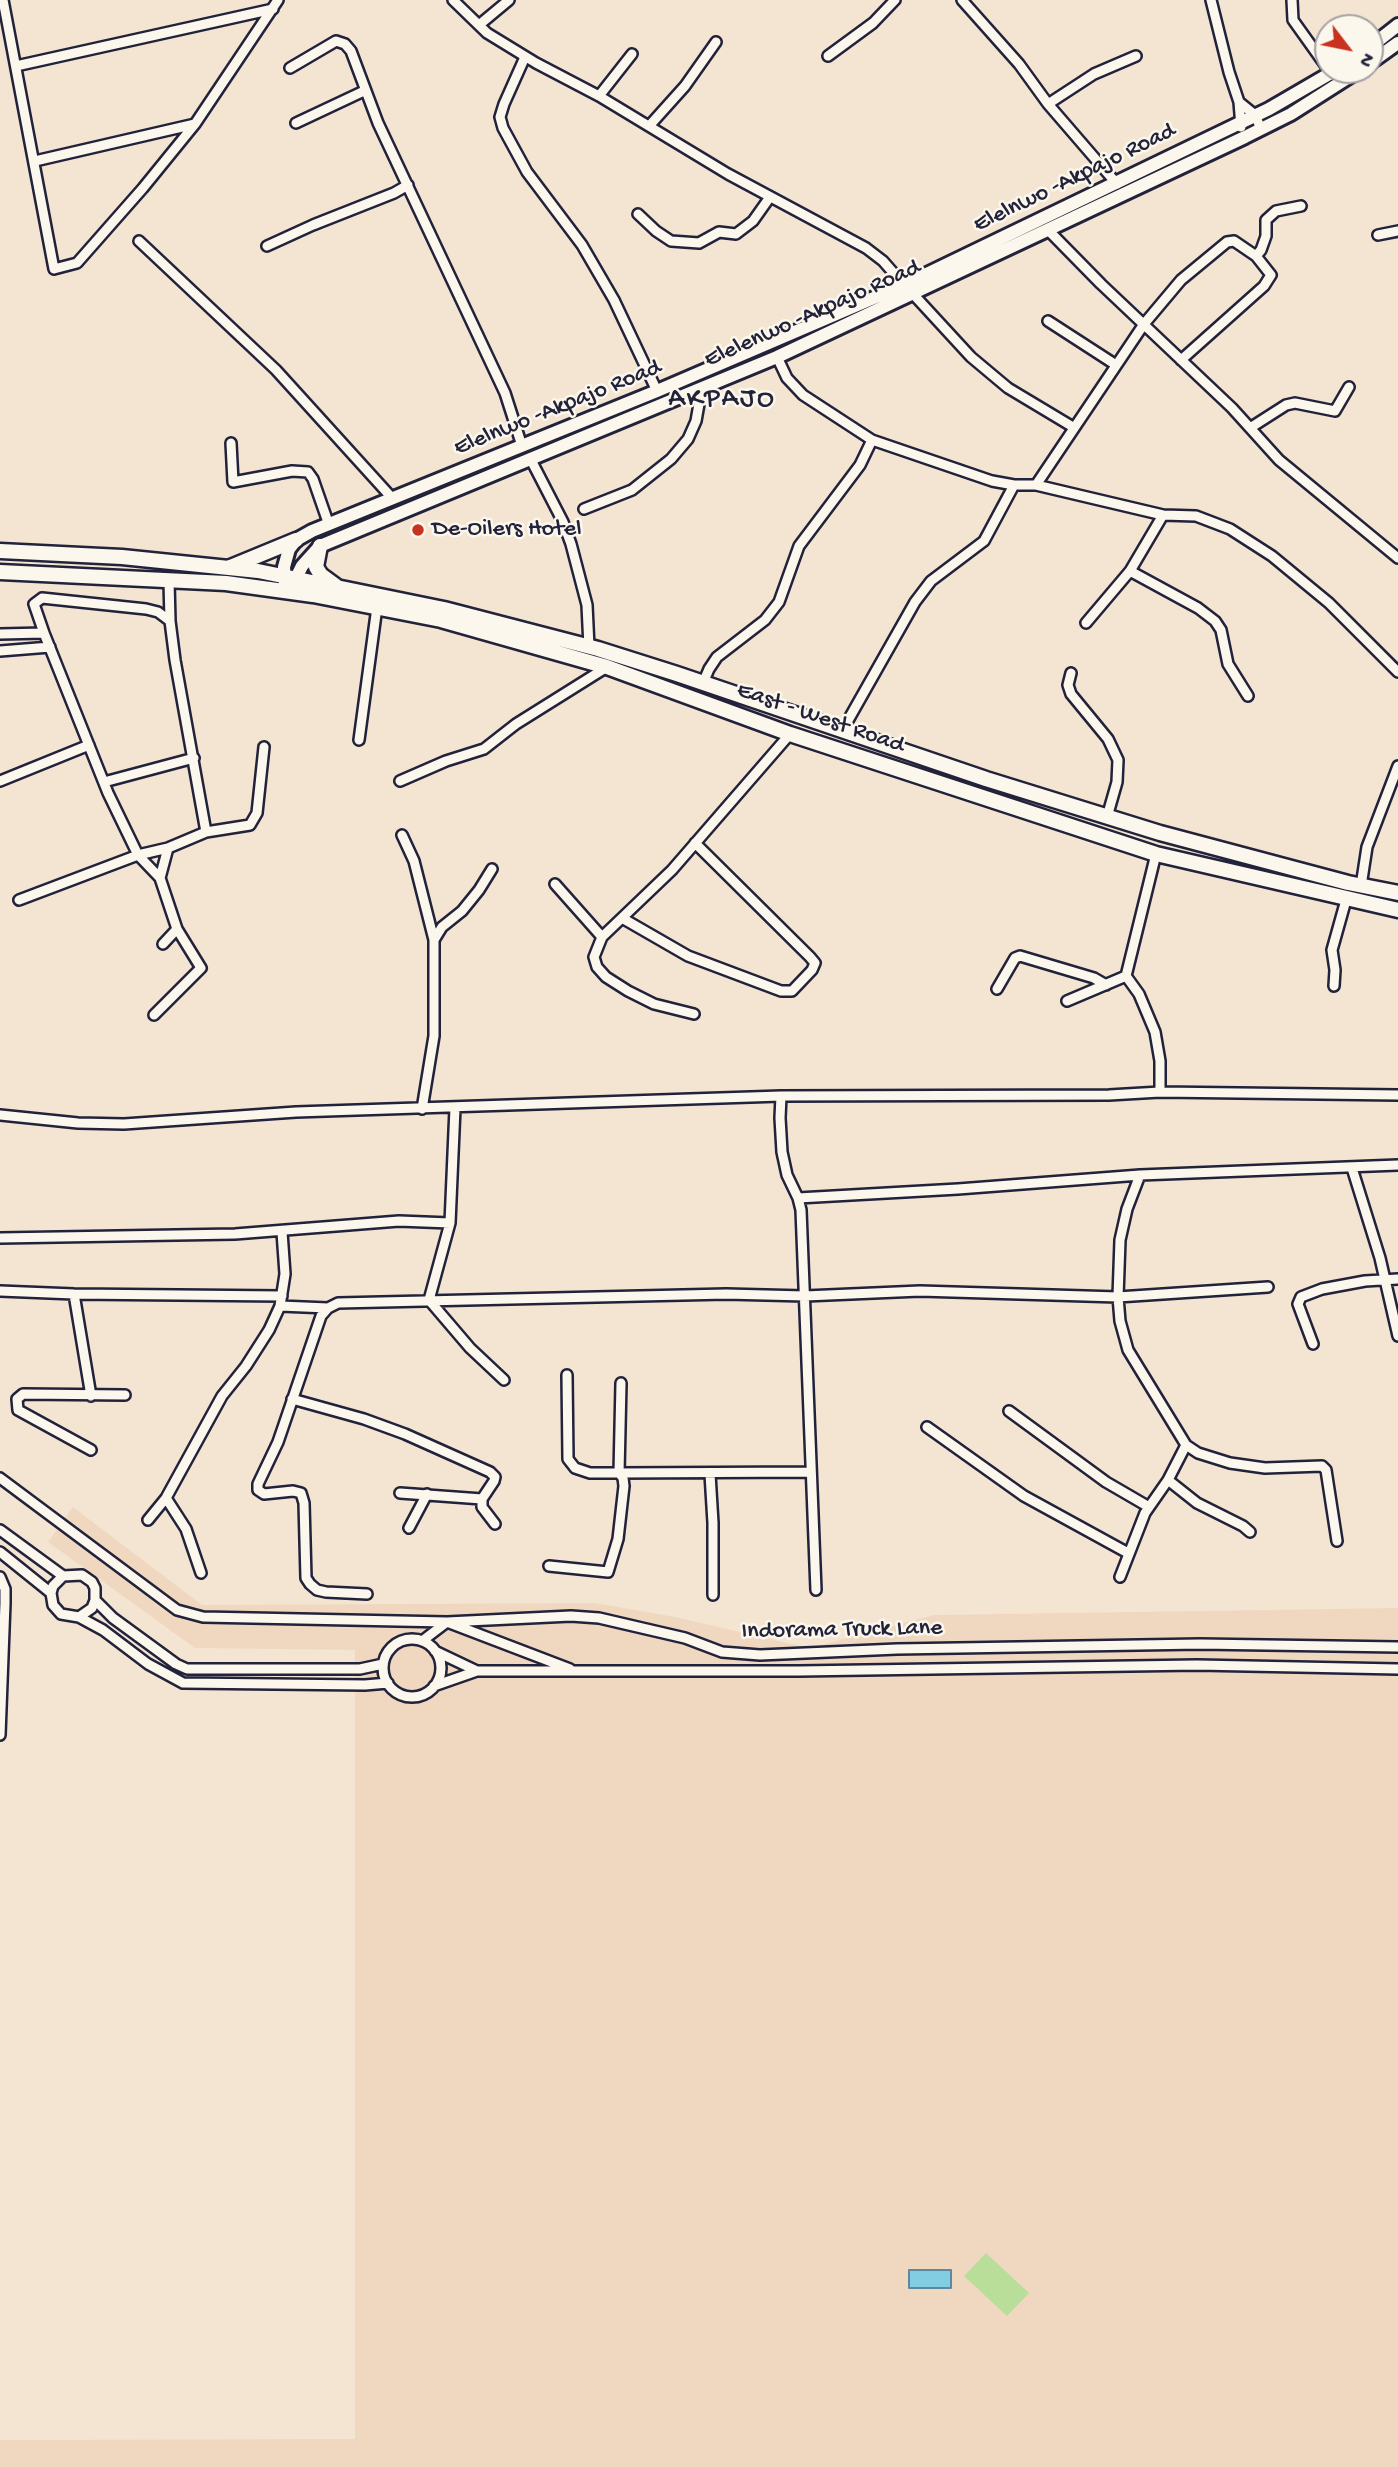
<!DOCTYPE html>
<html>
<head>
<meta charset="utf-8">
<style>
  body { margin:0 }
  #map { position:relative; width:1398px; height:2467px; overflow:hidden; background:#f4e5d2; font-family:"Gochi Hand",sans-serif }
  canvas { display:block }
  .north { position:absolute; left:1314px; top:14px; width:70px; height:70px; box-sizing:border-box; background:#fbf7ec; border:2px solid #a4a2a5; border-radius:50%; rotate:122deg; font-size:19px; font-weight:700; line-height:28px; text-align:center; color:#22223b }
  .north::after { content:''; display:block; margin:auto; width:24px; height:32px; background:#c8321e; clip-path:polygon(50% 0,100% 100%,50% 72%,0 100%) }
</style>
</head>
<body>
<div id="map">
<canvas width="1398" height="2467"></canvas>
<div class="north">N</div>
</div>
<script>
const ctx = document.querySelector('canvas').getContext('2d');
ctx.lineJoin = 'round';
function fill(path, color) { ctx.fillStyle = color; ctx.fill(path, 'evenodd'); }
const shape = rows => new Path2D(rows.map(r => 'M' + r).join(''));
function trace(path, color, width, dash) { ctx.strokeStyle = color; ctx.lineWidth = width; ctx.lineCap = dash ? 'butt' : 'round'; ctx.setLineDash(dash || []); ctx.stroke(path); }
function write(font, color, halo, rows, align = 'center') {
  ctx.font = font + ' "Gochi Hand",sans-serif'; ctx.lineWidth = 5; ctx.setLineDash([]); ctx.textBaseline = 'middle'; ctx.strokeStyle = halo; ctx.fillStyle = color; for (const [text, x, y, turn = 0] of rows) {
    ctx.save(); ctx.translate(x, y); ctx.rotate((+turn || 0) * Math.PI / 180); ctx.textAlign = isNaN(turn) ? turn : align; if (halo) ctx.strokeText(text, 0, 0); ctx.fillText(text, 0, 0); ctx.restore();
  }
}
fill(shape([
  [73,1507,202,1605,595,1603,675,1617,809,1648,934,1615,1398,1608,1398,2467,0,2467,0,2440,355,2439,355,1650,195,1648,48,1542]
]), '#f0d8c0');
fill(shape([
  [986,2253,1029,2293,1007,2316,964,2276]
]), '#b8de99');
const water = shape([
  [909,2270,951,2270,951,2288,909,2288,909,2270]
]);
fill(water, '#83cde3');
trace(water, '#5c89a0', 2);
const street = shape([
  [3,0,54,269,77,263,143,188,195,124,278,0],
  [453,0,487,33,536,63,599,96,728,174,866,248,883,261,904,285],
  [962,0,1019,64,1048,104,1117,184],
  [1211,0,1229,72,1239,102,1241,127],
  [1292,0,1293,20,1328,69],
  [479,25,509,0],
  [828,56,873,23,895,0],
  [525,57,504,104,500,117,503,128,527,172,582,245,614,300,657,391],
  [16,66,273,9],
  [290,68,336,41,345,44,351,51,378,123,505,393,522,446],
  [599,96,632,54],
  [1239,102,1255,115,1261,129],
  [1048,104,1094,74,1136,56],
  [296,123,364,91],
  [650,125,685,86,716,42],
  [35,161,195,124],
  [638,214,656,231,671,241,699,243,719,232,736,234,753,221,770,197],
  [1048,230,1101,284,1232,408,1279,460,1398,558],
  [1378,235,1398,231],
  [139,241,276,370,393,499],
  [267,246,313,225,394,193,408,185],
  [1256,256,1261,250,1266,236,1266,220,1276,211,1301,206],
  [913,294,971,357,1008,388,1073,427],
  [1048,321,1116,365],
  [777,357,787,378,803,395,872,440,992,481,1014,485,1036,485,1163,515,1196,516,1230,529,1272,556,1329,603,1398,672],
  [1250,428,1286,405,1295,403,1335,411,1349,387],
  [231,443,233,482,292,471,308,472,313,479,329,525],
  [530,458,563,522,571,544,587,605,589,647],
  [1036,485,1144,324,1181,280,1227,242,1234,241,1256,256,1271,275,1264,286,1181,360],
  [584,509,632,490,671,459,688,439,696,421,702,387],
  [1130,571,1198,608,1215,621,1221,630,1228,664,1248,696],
  [169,581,170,621,175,660,206,832],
  [1086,623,1130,571,1163,515],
  [0,634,44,633],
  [0,651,50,647],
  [1071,673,1068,685,1071,694,1108,739,1118,760,1117,782,1107,817],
  [703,683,709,669,717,657,765,620,779,602,799,546,860,465,872,440],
  [842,731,915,602,931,581,984,541,1014,485],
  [359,740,377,607],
  [0,781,89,745],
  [400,781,446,761,484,749,516,724,607,667],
  [104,782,194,758],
  [402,835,414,861,434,940],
  [1156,854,1126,976,1139,994,1155,1032,1160,1061,1160,1092],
  [160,878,138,855,108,793,44,633,34,604,42,598,146,609,158,612,170,621],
  [555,884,602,937],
  [1361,886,1367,847,1398,766],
  [19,900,138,855,168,848,206,832,250,825,257,813,264,747],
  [622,918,688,956,781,991,792,991,812,970,815,963,810,957,695,843],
  [163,944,177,929,160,878,168,848],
  [1334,986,1335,970,1332,950,1346,900],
  [997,989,1015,958,1020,956,1094,978,1106,985],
  [1067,1001,1126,976],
  [694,1014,654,1004,628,991,606,977,597,967,594,957,602,937,672,870,790,734],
  [154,1015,201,968,177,929],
  [781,1096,780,1118,782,1152,787,1175,798,1198,801,1210,816,1590],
  [422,1109,434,1036,434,940,442,927,462,911,479,890,492,869],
  [0,1115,78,1123,124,1124,296,1112,781,1096,1109,1095,1160,1092,1398,1095],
  [1352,1168,1380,1258,1398,1336],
  [1140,1175,1127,1209,1120,1240,1118,1297,1120,1321,1128,1350,1186,1445,1198,1453,1230,1463,1265,1468,1322,1466,1326,1470,1337,1541],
  [798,1198,958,1189,1140,1175,1398,1165],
  [0,1238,235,1234,399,1221,450,1223],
  [0,1291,74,1294,282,1296],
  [74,1294,91,1396],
  [429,1300,450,1223,455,1108],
  [429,1300,470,1348,504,1380],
  [280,1306,328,1308],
  [1313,1344,1298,1304,1301,1297,1322,1289,1365,1281,1398,1279],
  [567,1375,568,1459,575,1468,590,1473,619,1473,811,1472],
  [292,1399,364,1419,405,1434,490,1472,495,1477,494,1481,482,1499,482,1507,495,1524],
  [1009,1411,1106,1482,1149,1507],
  [927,1427,1024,1496,1128,1553],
  [91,1450,18,1410,17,1399,23,1394,125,1395],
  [710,1474,713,1523,713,1595],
  [0,1478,177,1610,203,1617,447,1622,571,1616,599,1618,685,1638,722,1652,760,1655,897,1649,1200,1644,1398,1647],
  [1168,1480,1197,1503,1243,1526,1250,1532],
  [400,1493,482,1499],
  [166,1498,186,1529,201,1573],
  [148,1520,166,1498,222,1396,246,1366,269,1330,280,1306,285,1274,282,1232],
  [409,1528,427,1494],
  [0,1530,63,1576,82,1575,92,1582,95,1588,95,1600,92,1608,79,1617,61,1614,53,1605,51,1593,53,1586,63,1576],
  [0,1552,51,1593],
  [549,1566,608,1572,618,1539,624,1486,623,1478,619,1473,621,1383],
  [0,1577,5,1589,5,1603,0,1735],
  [1120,1577,1145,1513,1168,1480,1186,1445],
  [367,1594,326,1592,317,1590,310,1584,306,1578,304,1503,301,1493,293,1491,264,1494,258,1490,258,1484,278,1442,321,1316,328,1308,338,1303,726,1294,805,1296,920,1291,1118,1297,1268,1287],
  [95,1600,113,1618,176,1664,187,1669,360,1669,383,1664],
  [79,1617,103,1630,148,1664,183,1683,365,1685,388,1683],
  '383 1668a29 29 0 1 1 58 0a29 29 0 1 1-58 0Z',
  [422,1641,447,1622,570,1669],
  [435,1651,477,1671],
  [434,1686,477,1671,799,1671,1197,1665,1398,1669]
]);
const secondary = shape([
  [1370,47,1398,25],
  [1370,63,1398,43],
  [285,584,284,567,289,549,296,540,312,531,657,391,904,285,1269,109,1336,70],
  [293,584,302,566,320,546,777,357,1245,137,1291,114,1360,70]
]);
const primary = shape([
  [320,546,316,567,321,575,336,586],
  [0,551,122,557,258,571,444,609,598,649,677,674,986,779,1160,833,1348,883,1398,893],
  [228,568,296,540],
  [0,572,226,583,313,595,441,620,607,667,790,734,1156,854,1398,910]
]);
trace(street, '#22223b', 14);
trace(secondary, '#22223b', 18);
trace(primary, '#22223b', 19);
trace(street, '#fbf7ec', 9);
trace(secondary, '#fbf7ec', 12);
trace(primary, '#fbf7ec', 14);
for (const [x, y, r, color] of [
  [418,530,7,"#c8321e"]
]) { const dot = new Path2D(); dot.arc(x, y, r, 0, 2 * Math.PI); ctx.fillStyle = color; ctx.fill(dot); trace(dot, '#fbf7ec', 2.5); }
write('24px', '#22223b', '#fbf7ec', [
  ["Elelnwo -Akpajo Road",1075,179,-26],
  ["Elelenwo -Akpajo Road",813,315,-24],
  ["Elelnwo -Akpajo Road",558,409,-22],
  ["East - West Road",820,719,19],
  ["Indorama Truck Lane",842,1631,-1]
]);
write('24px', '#22223b', '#fbf7ec', [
  ["De-Oilers Hotel",432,530]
], 'left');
ctx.letterSpacing = '2px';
write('28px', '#22223b', '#fbf7ec', [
  ["AKPAJO",722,401]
]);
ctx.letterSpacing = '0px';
</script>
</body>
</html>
